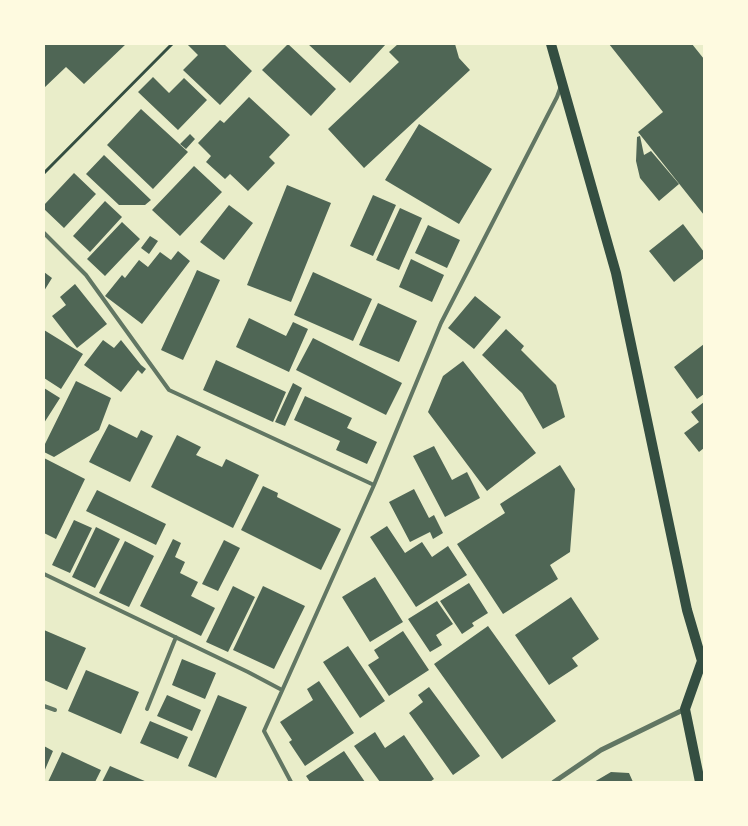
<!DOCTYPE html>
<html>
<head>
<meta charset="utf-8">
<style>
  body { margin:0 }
  #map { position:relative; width:748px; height:826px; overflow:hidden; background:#e9edc9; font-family:Lato,sans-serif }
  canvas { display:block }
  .frame { position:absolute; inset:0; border:45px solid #fefae0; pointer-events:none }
</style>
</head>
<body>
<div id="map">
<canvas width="748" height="826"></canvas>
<div class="frame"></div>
</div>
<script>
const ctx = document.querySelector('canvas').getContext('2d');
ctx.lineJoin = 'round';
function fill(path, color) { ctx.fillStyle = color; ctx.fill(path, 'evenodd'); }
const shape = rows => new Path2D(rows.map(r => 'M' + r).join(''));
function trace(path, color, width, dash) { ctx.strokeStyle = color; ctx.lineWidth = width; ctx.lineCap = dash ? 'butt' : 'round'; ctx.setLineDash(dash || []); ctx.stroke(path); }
fill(shape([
  [44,44,126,44,84,84,66,67,44,88],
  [187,44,224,44,252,71,220,105,183,70,198,55],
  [288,44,336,89,311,116,262,70],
  [308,44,386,44,350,83],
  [398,44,455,44,459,58,470,70,364,168,328,129,399,62,389,52],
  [609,44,692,44,704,59,704,215,638,132,663,112],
  [153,77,169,93,184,78,207,100,178,130,138,92],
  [249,97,290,135,269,157,275,163,248,191,230,174,225,179,206,162,211,156,198,143,220,120,224,123],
  [141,109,188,152,153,189,107,145],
  [419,124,492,169,459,224,385,180],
  [190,134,195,139,186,149,180,144],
  [640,136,644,155,651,151,679,184,659,201,640,178,636,161,637,137],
  [104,155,151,200,145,205,119,205,86,174],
  [194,166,222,192,180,236,152,210],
  [74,173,96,194,64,228,44,209,44,205],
  [287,185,331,203,291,302,247,285],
  [373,195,396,205,373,256,350,246],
  [105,201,122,217,90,252,73,236],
  [229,205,253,223,224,260,200,242],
  [400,208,422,218,399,270,376,260],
  [122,222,140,239,105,276,87,259],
  [683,224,704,252,704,258,674,282,649,251],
  [428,225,460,240,447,268,415,253],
  [150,236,158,241,149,254,141,248],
  [178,251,190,261,142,324,105,296,122,275,125,278,139,260,148,267,160,252,171,260],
  [411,259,444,275,432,302,399,287],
  [197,270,220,280,183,360,161,350],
  [44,272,52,278,44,291],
  [313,272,372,299,353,341,294,315],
  [75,284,107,324,77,348,52,316,66,305,60,297],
  [475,296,501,317,474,349,448,328],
  [378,303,417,321,399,362,359,345],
  [249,318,286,336,293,322,308,329,289,372,236,347],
  [506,329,524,346,521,350,556,385,565,417,543,429,522,393,482,355],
  [44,330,83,354,61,389,44,378],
  [313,338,402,383,386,415,296,370],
  [103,340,114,348,121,340,141,365,146,369,142,374,138,370,121,392,84,365],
  [704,344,704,394,697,399,674,367],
  [216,360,286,392,273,422,203,390],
  [463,361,536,453,487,491,428,412,443,376],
  [76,381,111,398,99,430,54,457,44,452,44,446],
  [293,383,302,388,285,426,275,422],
  [44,388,60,398,44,423],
  [305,396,352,418,347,428,377,442,367,464,336,450,340,441,294,420],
  [704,402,704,448,699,452,684,433,699,422,691,412],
  [109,424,137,438,141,430,153,436,130,482,89,462],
  [177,435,201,447,196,455,222,467,226,459,259,475,233,528,151,487],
  [434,446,452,480,467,472,480,498,445,517,413,456],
  [44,458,85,479,56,539,44,533],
  [560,465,575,489,570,552,550,565,558,579,503,614,457,544,505,513,500,504],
  [263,486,278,493,277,497,341,529,321,570,241,530],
  [414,489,429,518,434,515,443,533,433,539,430,532,410,542,389,502],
  [97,490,166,524,156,545,86,511],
  [74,520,92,528,70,573,52,565],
  [387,526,405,553,422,542,432,557,448,546,467,575,416,607,370,537],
  [96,527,120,539,95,588,72,577],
  [173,539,181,543,175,557,185,562,180,573,198,582,191,596,215,608,201,636,140,606],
  [224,540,240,548,218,591,202,584],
  [125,541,154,556,129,607,99,593],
  [375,577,403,622,370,642,342,597],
  [469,583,488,613,472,623,474,626,462,634,440,601],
  [233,586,255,597,228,652,206,642],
  [263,586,305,606,274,669,233,650],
  [571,597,599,639,572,658,578,666,549,685,515,635],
  [437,601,453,624,436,635,442,645,430,652,408,619],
  [488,626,556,721,502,759,434,664],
  [44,630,86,648,67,690,44,680],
  [403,631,429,670,389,696,368,665,379,658,374,650],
  [348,646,385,701,360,718,323,662],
  [182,659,216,673,205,699,172,685],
  [86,670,139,692,121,734,68,711],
  [319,681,354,733,305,766,289,742,292,740,280,722,313,700,307,689],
  [429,687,480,756,453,775,409,713,423,702,418,695],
  [167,695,201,710,192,731,157,716],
  [218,695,247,707,216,778,188,766],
  [150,721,188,737,178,759,140,743],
  [375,732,385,748,404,735,434,779,430,782,380,782,354,746],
  [44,746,53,751,44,772],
  [344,751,365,782,310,782,306,776],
  [62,752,101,770,95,782,48,782],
  [110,766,147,782,102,782],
  [611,772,629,773,633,782,594,782]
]), '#4f6655');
trace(shape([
  [44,173,172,44]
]), '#344e41', 3);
trace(shape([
  [44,233,86,275,169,390,374,485],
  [44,574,248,672,282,690],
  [44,706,55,710],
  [147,709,176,637],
  [291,782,264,731,374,485,441,323,557,97,561,86]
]), '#617663', 4);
trace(shape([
  [554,782,601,750,685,709]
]), '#617663', 5);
trace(shape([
  [551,44,616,273,687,610,702,661,685,709,700,782]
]), '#344e41', 10);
</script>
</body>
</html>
